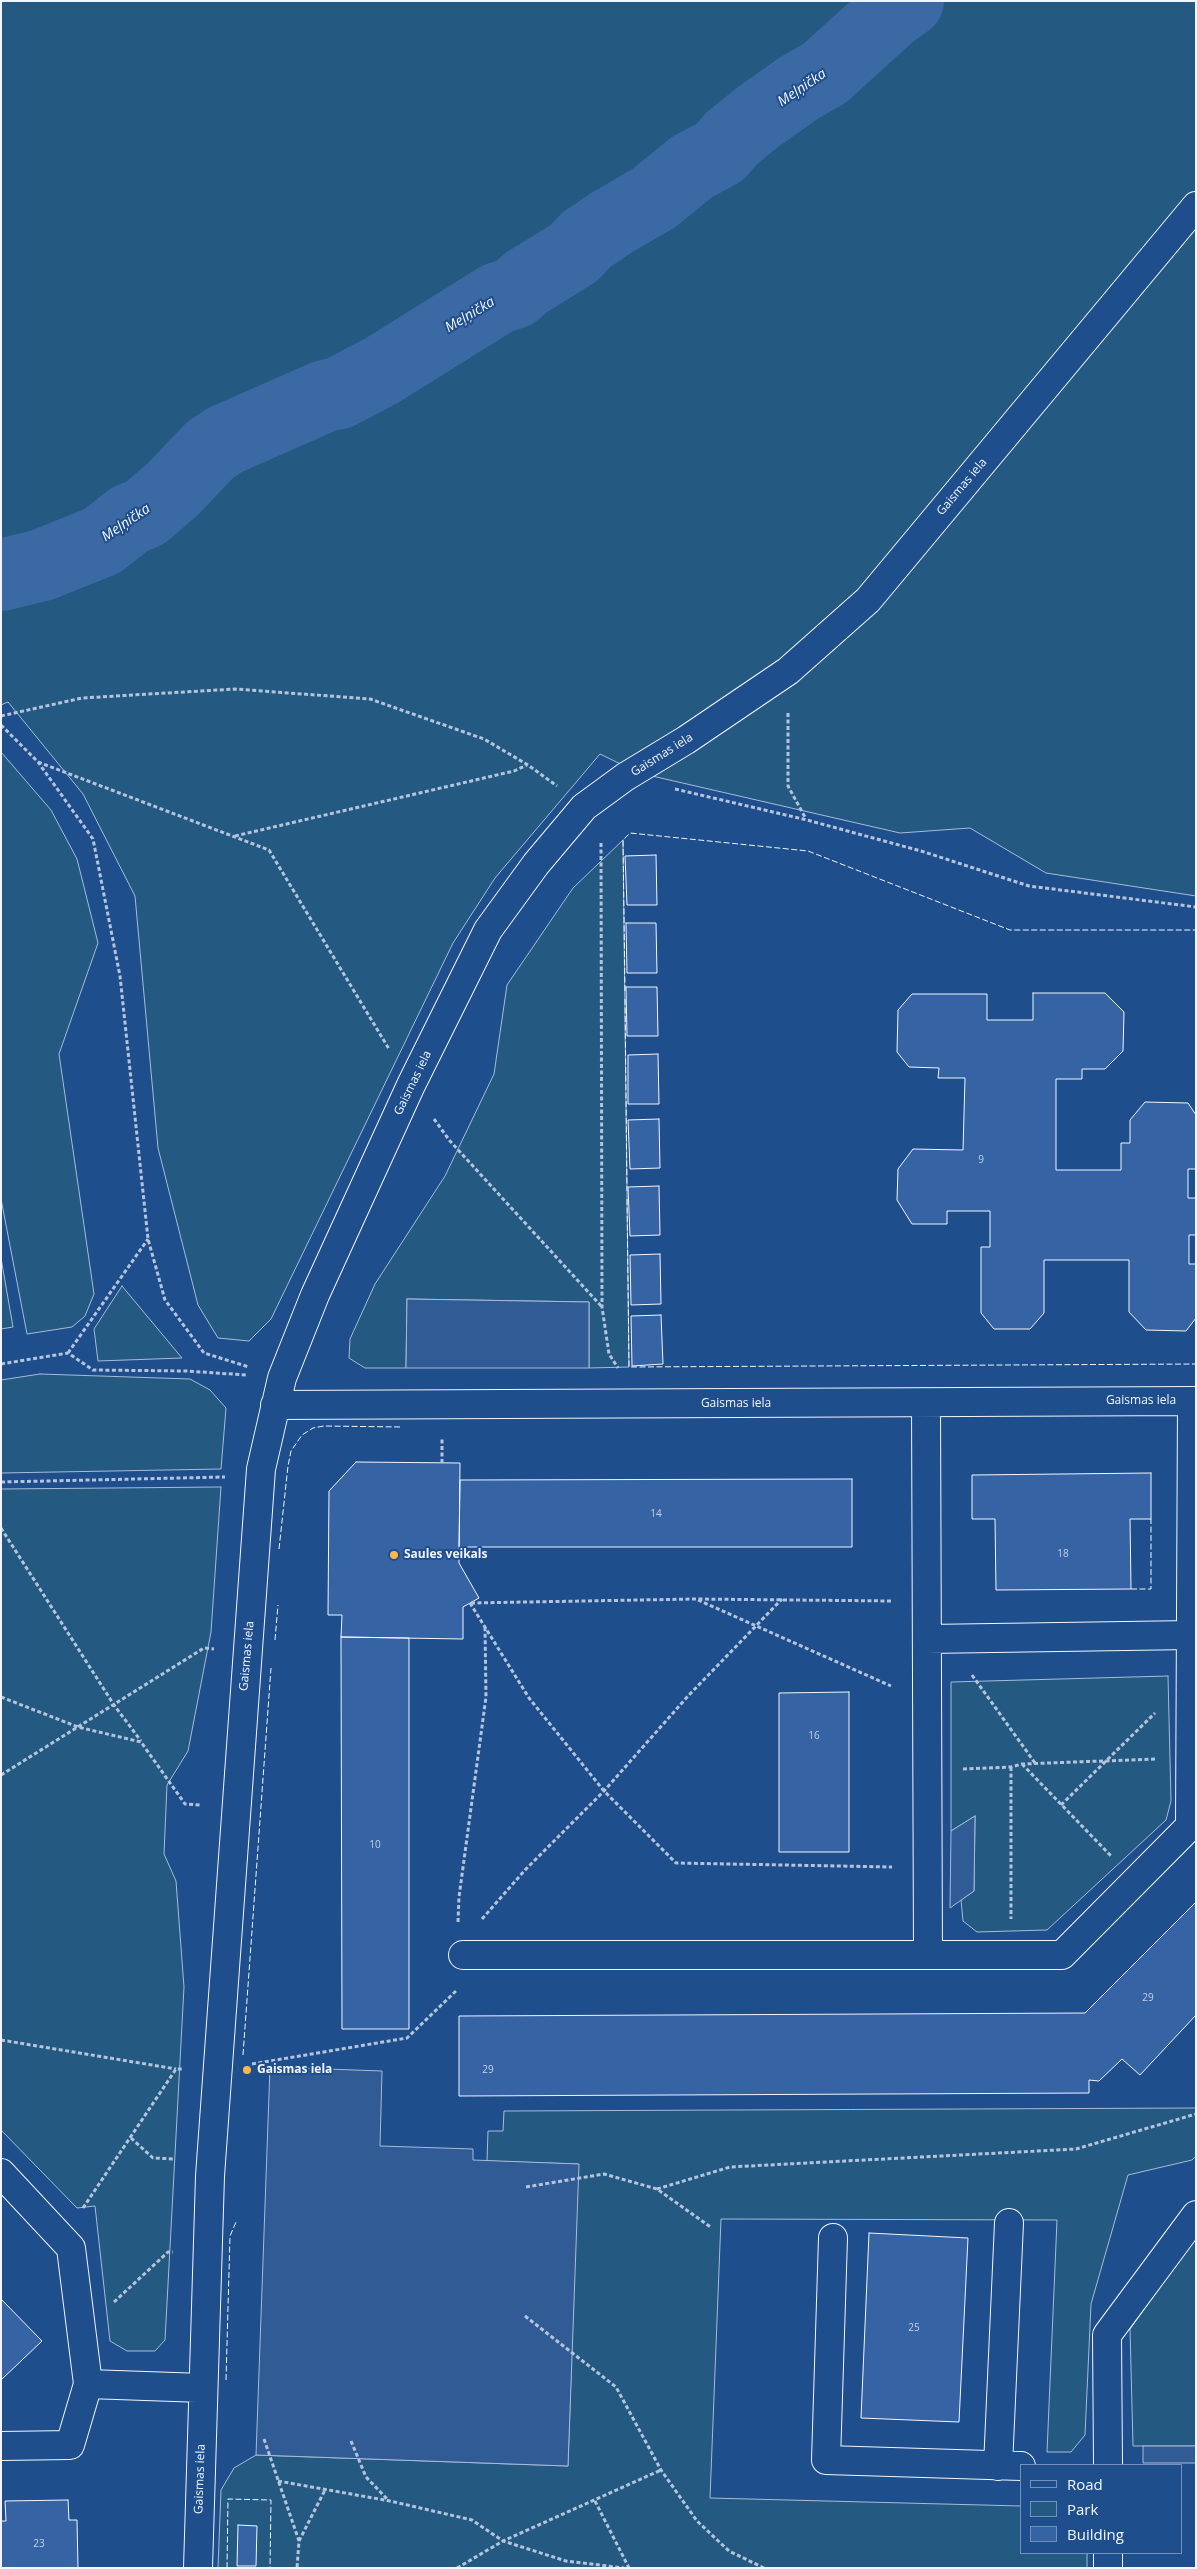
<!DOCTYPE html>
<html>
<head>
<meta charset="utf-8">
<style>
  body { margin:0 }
  #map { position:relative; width:1197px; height:2569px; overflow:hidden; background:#1f4e8c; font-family:"Open Sans",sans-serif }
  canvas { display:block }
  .frame { position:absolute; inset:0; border:2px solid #f2f6ff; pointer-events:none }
  .legend { position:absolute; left:1020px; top:2464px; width:162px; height:90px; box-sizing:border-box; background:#1f4e8c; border:1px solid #7391ba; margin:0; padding:6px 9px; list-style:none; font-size:15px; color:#f2f6ff }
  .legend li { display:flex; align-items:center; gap:10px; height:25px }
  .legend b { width:25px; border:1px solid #7391ba }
</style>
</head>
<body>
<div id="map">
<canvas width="1197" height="2569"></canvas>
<div class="frame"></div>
<ul class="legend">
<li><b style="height:6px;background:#1f4e8c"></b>Road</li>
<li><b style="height:14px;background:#245a82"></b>Park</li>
<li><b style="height:14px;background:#3563a3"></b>Building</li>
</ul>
</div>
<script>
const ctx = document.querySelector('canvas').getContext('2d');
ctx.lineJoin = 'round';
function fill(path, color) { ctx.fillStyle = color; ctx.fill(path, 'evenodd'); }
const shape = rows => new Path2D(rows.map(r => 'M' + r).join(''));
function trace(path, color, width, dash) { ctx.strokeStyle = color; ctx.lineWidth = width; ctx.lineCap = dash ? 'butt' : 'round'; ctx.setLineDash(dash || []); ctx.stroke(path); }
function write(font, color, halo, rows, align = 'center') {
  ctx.font = font + ' "Open Sans",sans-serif'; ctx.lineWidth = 4; ctx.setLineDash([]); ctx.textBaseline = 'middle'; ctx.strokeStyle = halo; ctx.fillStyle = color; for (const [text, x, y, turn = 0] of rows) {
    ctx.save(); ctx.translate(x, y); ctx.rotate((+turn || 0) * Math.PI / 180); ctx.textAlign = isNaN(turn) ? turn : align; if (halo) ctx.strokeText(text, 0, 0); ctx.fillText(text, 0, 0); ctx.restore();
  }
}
const green = shape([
  [1,1,1196,1,1196,896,1046,873,970,828,900,833,639,773,600,754,495,878,453,943,271,1319,249,1341,218,1338,198,1305,158,1148,135,896,83,794,8,702,1,705,1,1],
  [1,752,51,810,77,859,98,943,59,1054,94,1294,85,1316,72,1327,27,1334,1,1199,1,752],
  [623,840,629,1367,589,1368,589,1302,407,1299,406,1368,365,1368,349,1358,350,1339,375,1284,445,1176,494,1074,507,985,573,888,623,840],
  [1,1258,13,1327,1,1329,1,1258],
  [122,1286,182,1358,98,1361,94,1329,122,1286],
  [40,1374,190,1379,210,1390,226,1408,221,1469,1,1473,1,1380,40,1374],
  [221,1487,211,1632,188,1751,167,1785,164,1854,176,1881,184,1987,165,2340,155,2351,127,2351,110,2341,95,2206,77,2208,1,2130,1,1489,221,1487],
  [1168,1676,1171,1801,1166,1820,1047,1930,977,1932,963,1921,961,1900,974,1891,975,1816,951,1831,951,1682,1168,1676],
  [1196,2108,1196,2156,1192,2160,1128,2175,1091,2304,1085,2435,1071,2452,1047,2452,1057,2220,721,2219,710,2498,1021,2506,1021,2553,1087,2553,1087,2568,218,2568,221,2490,234,2468,256,2455,568,2466,578,2164,487,2161,488,2131,503,2131,504,2111,1196,2108],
  [1196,2236,1196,2446,1133,2446,1130,2329,1196,2236]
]);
fill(green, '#245a82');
trace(green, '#a8bbd7', 1);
const parking = shape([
  [407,1299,589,1302,589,1368,406,1368,407,1299],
  [975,1816,974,1891,950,1908,951,1831,975,1816],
  [270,2067,382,2071,380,2146,473,2149,473,2160,579,2164,568,2466,256,2455,270,2067],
  [1143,2446,1196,2446,1196,2463,1143,2463,1143,2446]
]);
fill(parking, '#305b95');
trace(parking, '#a8bbd7', 1);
trace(shape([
  [1,575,42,565,102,541,130,519,145,513,173,489,210,450,225,440,325,396,339,393,381,371,498,298,514,293,527,282,574,253,586,240,611,223,654,198,692,167,720,152,732,138,758,117,799,88,825,73,890,14,908,1]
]), '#3b69a3', 72);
const building = shape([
  [656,855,657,905,627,905,625,856,656,855],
  [626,923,656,923,657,973,627,973,626,923],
  [626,987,657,987,658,1036,627,1036,626,987],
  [1033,993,1105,993,1124,1012,1123,1051,1105,1069,1082,1069,1082,1079,1056,1079,1056,1170,1121,1170,1121,1143,1130,1143,1130,1120,1145,1102,1188,1103,1196,1115,1196,1169,1188,1169,1188,1198,1196,1198,1196,1235,1189,1235,1189,1264,1196,1264,1196,1318,1186,1331,1146,1330,1129,1312,1129,1260,1044,1260,1044,1313,1030,1329,994,1329,981,1313,981,1247,990,1247,990,1211,947,1211,947,1224,912,1224,897,1200,898,1169,913,1149,963,1150,965,1078,938,1078,939,1068,909,1067,897,1052,898,1010,912,994,987,994,987,1020,1033,1020,1033,993],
  [658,1054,659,1104,628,1104,628,1055,658,1054],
  [659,1119,660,1168,630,1169,628,1120,659,1119],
  [659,1186,660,1235,630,1236,628,1187,659,1186],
  [660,1254,661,1304,631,1305,630,1255,660,1254],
  [661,1315,663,1364,632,1366,631,1316,661,1315],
  [356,1462,460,1463,459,1563,479,1598,463,1607,463,1639,341,1637,342,1615,328,1615,329,1491,356,1462],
  [1151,1473,1151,1519,1130,1519,1131,1589,996,1590,995,1519,972,1519,972,1475,1151,1473],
  [852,1479,852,1547,459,1547,460,1480,852,1479],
  [341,1637,409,1638,409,2029,342,2029,341,1637],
  [849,1692,849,1852,779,1852,779,1693,849,1692],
  [1196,1902,1196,2015,1140,2075,1122,2059,1099,2081,1089,2080,1089,2093,459,2096,459,2016,1085,2013,1196,1902],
  [869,2233,968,2238,959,2422,861,2418,869,2233],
  [1,2299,42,2341,1,2380,1,2299],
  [68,2500,69,2520,77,2520,78,2568,1,2568,1,2521,6,2521,5,2501,68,2500],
  [238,2525,257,2526,256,2566,237,2566,238,2525]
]);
fill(building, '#3563a3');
trace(building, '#f2f6ff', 1);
const minor = shape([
  [926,1403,928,1954],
  [275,1405,1196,1401],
  [927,1639,1191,1635],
  [463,1955,1062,1955,1190,1826,1192,1401],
  [1,2173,71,2248,88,2384,203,2388],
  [833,2238,826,2460,1021,2466],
  [1,2446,70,2445,88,2384],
  [1108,2465,1107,2335,1196,2215],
  [998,2466,1009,2223],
  [1108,2553,1108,2568],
  [198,2568,210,2176,261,1469,282,1378,315,1295,411,1085,488,930,536,864,584,807,625,777,686,740,788,671,868,600,1196,206]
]);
trace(minor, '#f2f6ff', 30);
trace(shape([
  [788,713,788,786,806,819],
  [1,716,82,698,235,689,370,699,484,739,528,765,557,786],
  [1,725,38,762,93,839,120,976,148,1239,165,1300,204,1353,249,1367],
  [38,762,269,850,389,1049],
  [675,789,807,820,921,851,1029,886,1196,907],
  [235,836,514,771,527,765],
  [601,843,602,1307,609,1354,618,1368],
  [434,1119,450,1141,602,1307],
  [68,1353,148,1239],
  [1,1364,68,1353,93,1370,186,1371,247,1375],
  [442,1463,442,1438],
  [1,1482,225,1477],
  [1,1528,114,1705,141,1741],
  [698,1600,891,1686],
  [470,1603,529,1698,604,1791,676,1863,892,1867],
  [471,1603,695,1599,892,1601],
  [972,1675,1035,1763],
  [1,1697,78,1727,141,1742,185,1804,201,1805],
  [1022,1764,1112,1857],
  [1011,1767,1011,1919],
  [963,1769,1011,1767,1022,1764,1156,1759],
  [1,1775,204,1648,214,1649],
  [1061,1805,1155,1713],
  [482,1919,526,1869,604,1791,688,1696,782,1599],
  [458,1922,459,1897,486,1697,485,1627],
  [1,2040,176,2069],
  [252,2064,407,2038,457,1990],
  [131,2138,153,2158,175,2159],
  [526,2187,604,2174,657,2189,712,2228],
  [657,2189,730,2167,1076,2149,1196,2114],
  [83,2208,176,2069,182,2069],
  [114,2302,168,2252,173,2252],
  [525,2316,616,2387,661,2470,697,2521,729,2551,764,2568],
  [264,2439,299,2541,297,2568],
  [351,2441,366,2477,389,2501],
  [278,2481,390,2501,472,2520,503,2541,566,2561,624,2568],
  [595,2501,629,2568],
  [299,2541,325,2490],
  [457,2568,503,2541,661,2470]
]), '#b3c4dc', 3, [4, 2.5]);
trace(minor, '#1f4e8c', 28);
trace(shape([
  [625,991,623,840,630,833,808,851,1010,930,1196,930],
  [625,999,627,1191],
  [627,1199,629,1367,1196,1364],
  [279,1549,288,1466,291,1451,302,1435,313,1428,324,1426,401,1427],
  [1131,1589,1151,1589,1151,1519],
  [275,1640,278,1605],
  [243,2055,271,1668],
  [226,2380,230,2236,236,2222],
  [227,2568,228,2499,271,2500,270,2568]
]), '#f2f6ff', 1, [6, 2.5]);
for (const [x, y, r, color] of [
  [394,1555,5,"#ffb74d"],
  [247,2070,5,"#ffb74d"]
]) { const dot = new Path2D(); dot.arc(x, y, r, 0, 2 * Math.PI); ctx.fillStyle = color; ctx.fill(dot); trace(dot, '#1f4e8c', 2); }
write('10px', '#c3d1e8', null, [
  ["9",981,1160],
  ["14",656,1514],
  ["18",1063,1554],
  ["16",814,1736],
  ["10",375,1845],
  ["29",1148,1998],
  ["29",488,2070],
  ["25",914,2328],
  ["23",39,2544]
]);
write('12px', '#f2f6ff', '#1f4e8c', [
  ["Gaismas iela",962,487,-50],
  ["Gaismas iela",662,755,-32],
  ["Gaismas iela",413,1083,-64],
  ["Gaismas iela",1141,1401],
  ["Gaismas iela",736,1404],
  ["Gaismas iela",247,1656,-85],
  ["Gaismas iela",200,2479,-88]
]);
write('bold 12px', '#f2f6ff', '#1f4e8c', [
  ["Saules veikals",404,1555],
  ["Gaismas iela",257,2070]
], 'left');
write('italic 14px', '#f2f6ff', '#1f4e8c', [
  ["Meļņička",802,88,-34],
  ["Meļņička",470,315,-31],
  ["Meļņička",126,523,-34]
]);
</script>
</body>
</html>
